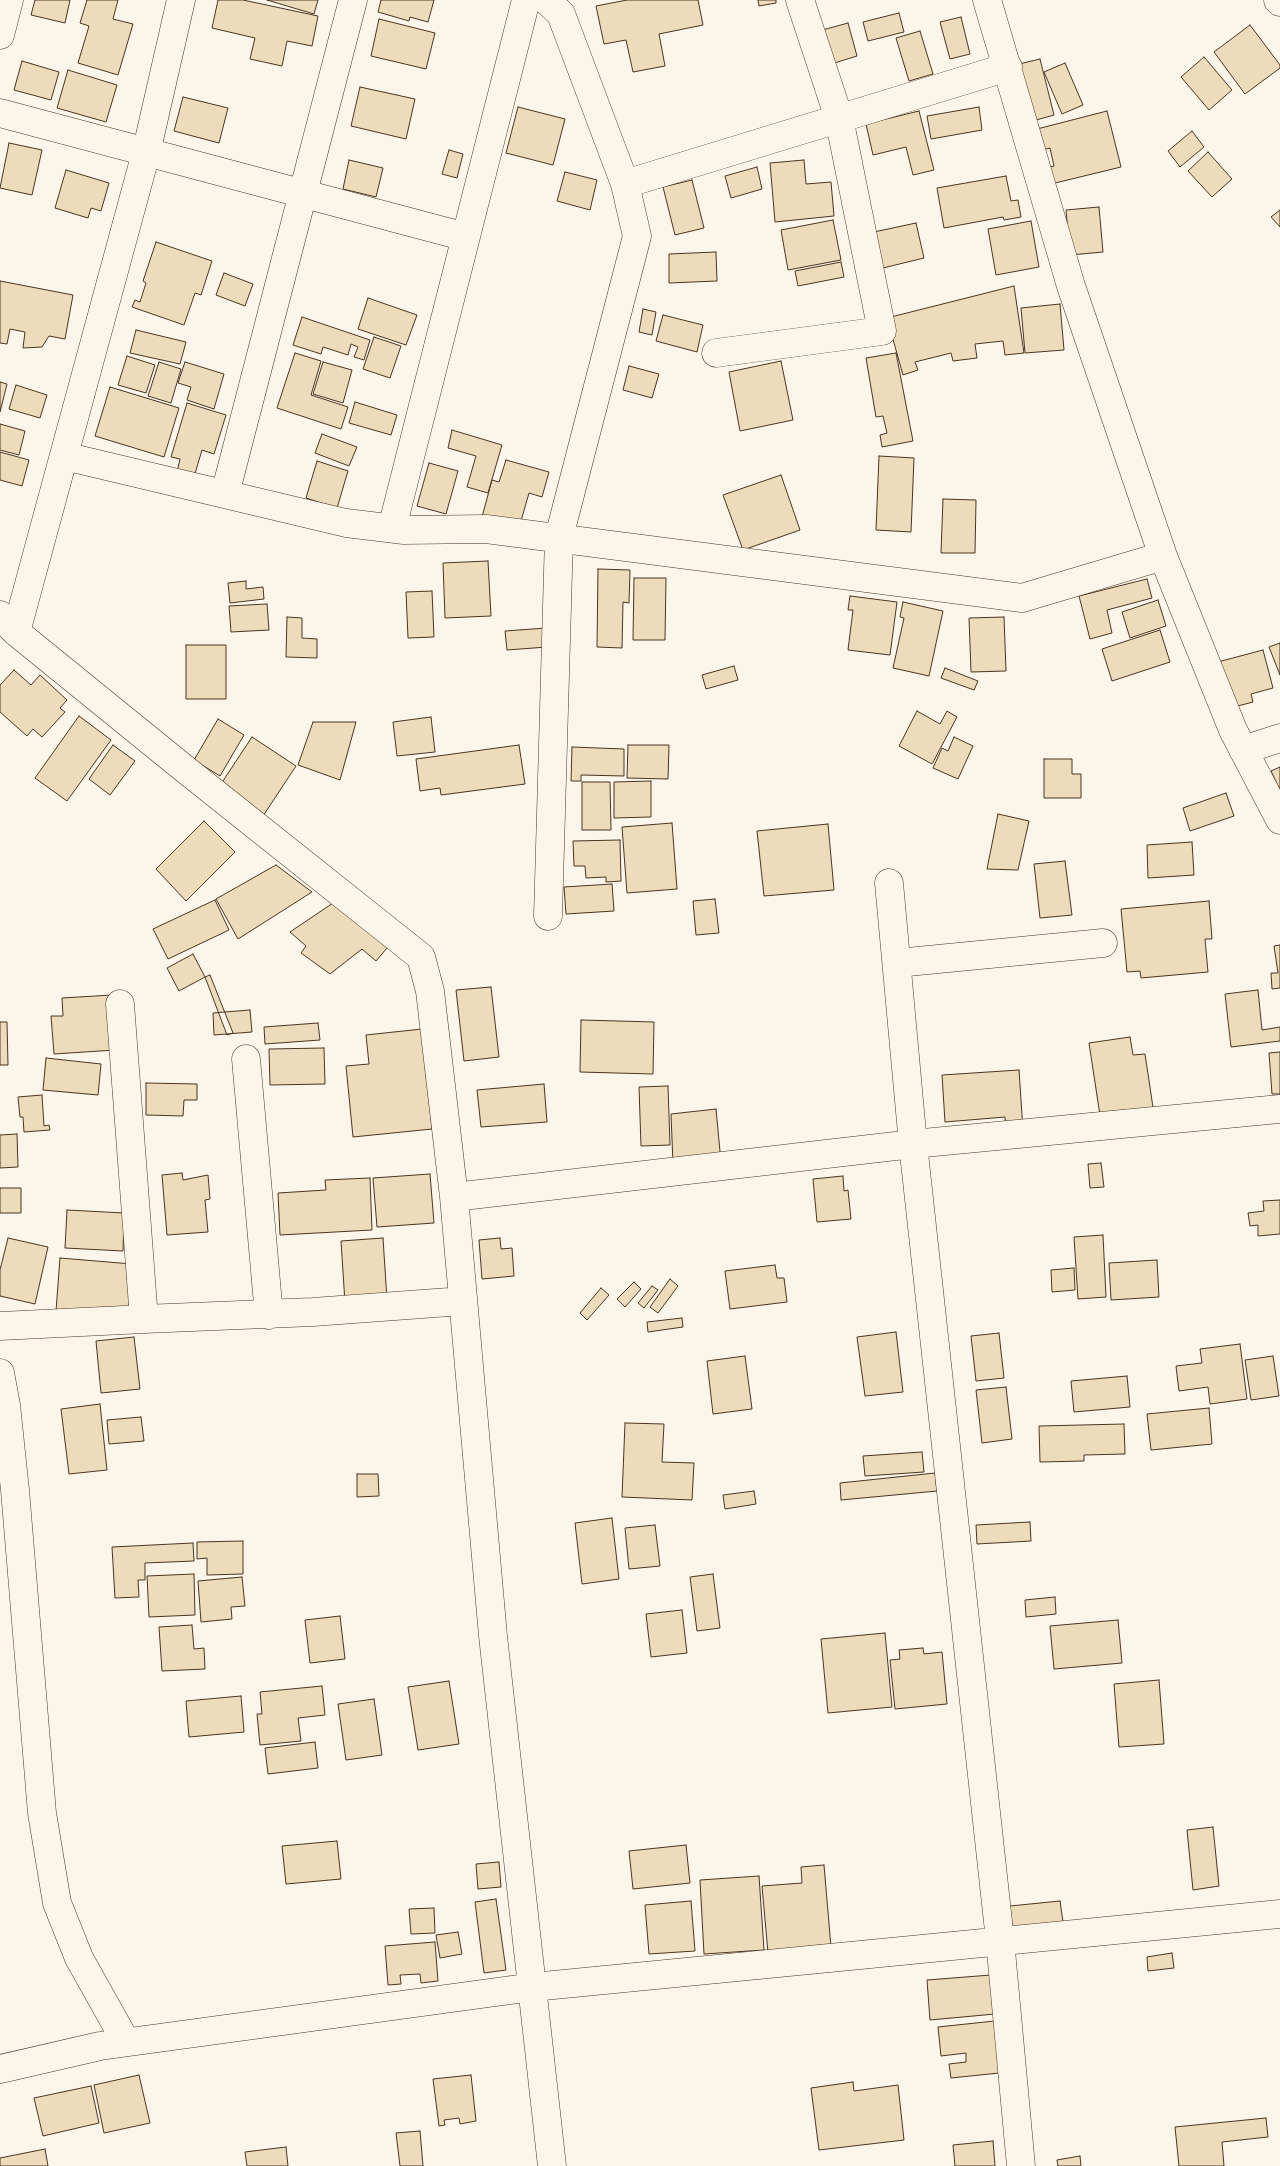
<!DOCTYPE html>
<html>
<head>
<meta charset="utf-8">
<style>
  body { margin:0 }
  canvas { display:block; background:#fbf6e9 }
</style>
</head>
<body>
<canvas width="1280" height="2166"></canvas>
<script>
const ctx = document.querySelector('canvas').getContext('2d');
ctx.lineJoin = 'round';
function fill(path, color) { ctx.fillStyle = color; ctx.fill(path, 'evenodd'); }
const shape = rows => new Path2D(rows.map(r => 'M' + r).join(''));
function trace(path, color, width, dash) { ctx.strokeStyle = color; ctx.lineWidth = width; ctx.lineCap = dash ? 'butt' : 'round'; ctx.setLineDash(dash || []); ctx.stroke(path); }
const building = shape([
  [35,0,70,0,65,23,31,15,35,0],
  [87,0,118,0,113,19,133,24,118,75,78,63,89,26,80,23,87,0],
  [218,0,243,0,318,16,312,46,287,41,282,66,250,59,255,38,212,28,218,0],
  [267,0,318,0,314,14,267,0],
  [381,0,434,0,428,22,410,17,409,21,378,12,381,0],
  [627,0,698,0,703,25,659,34,665,66,633,72,626,40,604,44,596,6,627,0],
  [758,0,776,0,776,3,759,6,758,0],
  [899,13,904,32,868,41,863,22,899,13],
  [961,17,970,54,950,59,940,22,961,17],
  [379,19,435,33,426,69,371,56,379,19],
  [848,23,857,56,828,65,819,31,848,23],
  [1250,25,1280,65,1280,68,1245,94,1214,52,1250,25],
  [920,31,933,74,909,81,896,38,920,31],
  [1204,57,1232,90,1209,110,1181,77,1204,57],
  [1040,59,1054,115,1029,122,1015,65,1040,59],
  [22,61,59,72,51,100,14,90,22,61],
  [1065,63,1083,105,1062,114,1044,72,1065,63],
  [68,70,117,85,106,122,57,108,68,70],
  [360,87,415,99,406,139,351,126,360,87],
  [183,97,228,108,219,143,174,131,183,97],
  [518,107,565,119,553,165,506,153,518,107],
  [979,107,982,130,931,139,927,116,979,107],
  [919,111,934,170,913,175,906,147,873,155,866,124,919,111],
  [1107,111,1121,167,1051,184,1046,168,1054,166,1050,148,1042,150,1037,129,1107,111],
  [1192,131,1204,147,1180,167,1168,151,1192,131],
  [9,143,42,150,32,195,0,188,9,143],
  [449,150,463,154,457,178,442,174,449,150],
  [1208,152,1232,179,1212,197,1188,171,1208,152],
  [349,160,383,168,376,197,343,189,349,160],
  [804,160,806,184,831,182,834,216,775,222,770,163,804,160],
  [757,167,762,189,731,198,725,176,757,167],
  [66,170,109,183,101,211,91,208,88,218,55,208,66,170],
  [565,172,597,180,590,210,557,201,565,172],
  [1006,176,1011,201,1018,200,1021,217,1004,220,1003,217,944,228,937,188,1006,176],
  [692,180,704,228,675,235,663,187,692,180],
  [1099,207,1103,252,1070,255,1066,210,1099,207],
  [1280,210,1280,227,1271,217,1280,210],
  [833,220,841,260,788,270,781,230,833,220],
  [1031,221,1039,267,996,275,988,229,1031,221],
  [916,223,924,258,883,268,874,232,916,223],
  [156,242,212,261,201,295,195,293,184,325,132,307,135,300,140,302,146,283,143,281,156,242],
  [716,252,717,281,669,283,669,254,716,252],
  [841,262,844,277,798,286,795,271,841,262],
  [224,273,253,284,245,306,216,295,224,273],
  [0,281,73,295,65,339,49,336,42,347,23,348,25,332,10,329,7,344,0,343,0,281],
  [1014,286,1024,353,1005,355,1003,341,975,344,977,358,953,361,951,353,915,362,918,370,903,375,887,318,1014,286],
  [368,298,417,315,406,345,358,329,368,298],
  [1060,304,1064,350,1025,353,1021,308,1060,304],
  [643,309,656,312,652,335,639,332,643,309],
  [663,315,703,325,697,352,656,341,663,315],
  [302,317,370,340,364,360,354,357,358,347,351,344,348,355,323,347,321,354,293,345,302,317],
  [136,330,186,342,180,364,130,353,136,330],
  [374,337,401,346,390,378,363,369,374,337],
  [295,353,321,361,311,395,348,407,341,429,277,408,295,353],
  [896,353,913,441,882,447,880,435,887,433,883,416,876,417,866,358,896,353],
  [127,356,155,365,146,393,118,385,127,356],
  [781,361,793,420,740,431,729,372,781,361],
  [159,362,181,369,171,403,148,396,159,362],
  [185,362,224,374,214,409,187,400,191,387,178,383,185,362],
  [323,362,352,370,343,403,313,394,323,362],
  [629,366,659,374,652,398,623,390,629,366],
  [0,382,7,384,0,412,0,382],
  [16,385,47,395,40,418,9,409,16,385],
  [110,387,179,408,164,457,95,436,110,387],
  [355,402,397,415,391,435,349,423,355,402],
  [187,403,226,415,214,454,202,450,194,477,177,472,180,459,171,457,187,403],
  [0,424,25,431,19,455,0,450,0,424],
  [452,430,502,445,488,493,467,487,476,456,448,448,452,430],
  [322,434,357,447,349,466,315,453,322,434],
  [0,452,29,460,22,486,0,480,0,452],
  [879,456,914,458,911,532,876,530,879,456],
  [506,460,549,472,542,497,529,493,519,528,482,517,492,480,499,482,506,460],
  [317,461,348,471,337,508,306,498,317,461],
  [429,463,458,471,446,514,417,506,429,463],
  [781,475,800,530,743,550,723,495,781,475],
  [943,499,976,500,975,553,941,553,943,499],
  [488,561,491,616,445,618,443,563,488,561],
  [598,569,630,570,629,603,623,602,622,648,597,647,598,569],
  [634,578,666,578,665,640,633,640,634,578],
  [1147,579,1152,598,1107,610,1112,633,1090,639,1079,596,1147,579],
  [246,581,246,589,263,587,264,599,230,603,228,583,246,581],
  [432,591,434,637,408,638,406,592,432,591],
  [850,596,897,602,890,655,848,650,853,610,848,610,850,596],
  [1158,600,1166,626,1130,638,1122,612,1158,600],
  [903,602,943,611,929,676,893,668,904,618,900,617,903,602],
  [267,604,269,630,231,632,229,606,267,604],
  [287,617,302,618,302,638,317,639,317,658,286,657,287,617],
  [1004,617,1006,671,971,672,969,618,1004,617],
  [546,628,547,647,507,650,505,631,546,628],
  [1160,630,1170,662,1112,681,1102,649,1160,630],
  [1280,643,1280,675,1269,647,1280,643],
  [186,645,226,645,226,699,186,699,186,645],
  [1263,650,1273,688,1251,694,1253,702,1226,709,1214,663,1263,650],
  [734,666,738,680,706,689,702,675,734,666],
  [945,668,978,681,974,690,941,678,945,668],
  [14,670,31,685,40,675,67,700,60,708,65,712,42,737,33,729,27,736,0,712,0,685,14,670],
  [917,711,940,724,947,711,957,717,932,764,899,746,917,711],
  [79,716,111,740,67,801,35,778,79,716],
  [431,717,435,752,397,756,393,722,431,717],
  [218,719,244,735,220,776,194,760,218,719],
  [313,722,356,722,340,780,298,765,313,722],
  [252,737,296,766,263,816,219,787,252,737],
  [954,737,973,746,958,779,933,768,942,748,948,751,954,737],
  [113,745,135,761,110,795,89,779,113,745],
  [519,745,525,784,441,795,440,788,420,791,416,759,519,745],
  [628,745,669,745,668,779,627,778,628,745],
  [572,747,624,749,624,776,581,775,581,781,571,781,572,747],
  [1044,759,1072,759,1072,774,1081,774,1081,798,1044,798,1044,759],
  [1280,767,1280,790,1271,771,1280,767],
  [651,781,651,817,614,818,614,782,651,781],
  [582,782,610,782,611,830,582,830,582,782],
  [1226,793,1234,816,1190,831,1183,808,1226,793],
  [998,814,1029,821,1018,870,987,869,998,814],
  [204,821,235,852,186,901,156,869,204,821],
  [672,823,677,889,627,893,622,827,672,823],
  [828,824,834,890,764,896,757,831,828,824],
  [620,840,621,881,606,882,606,877,586,878,585,866,574,866,573,841,620,840],
  [1192,842,1194,875,1148,878,1147,845,1192,842],
  [1065,861,1072,915,1040,918,1034,864,1065,861],
  [276,865,312,892,238,939,216,899,276,865],
  [612,884,614,911,566,914,564,887,612,884],
  [715,899,719,933,696,935,693,901,715,899],
  [215,900,229,930,168,959,153,929,215,900],
  [336,901,387,948,376,961,362,949,330,974,301,953,306,946,290,932,336,901],
  [1209,901,1212,939,1205,939,1208,972,1141,978,1140,971,1127,972,1121,909,1209,901],
  [1280,945,1280,988,1272,989,1271,973,1278,973,1274,946,1280,945],
  [193,954,205,977,179,991,167,968,193,954],
  [210,975,233,1033,227,1035,205,977,210,975],
  [491,987,499,1057,464,1061,456,990,491,987],
  [1258,990,1262,1030,1280,1027,1280,1041,1231,1047,1225,994,1258,990],
  [112,995,115,1050,54,1054,51,1016,63,1016,62,998,112,995],
  [250,1010,252,1032,214,1035,213,1013,250,1010],
  [581,1020,654,1022,653,1074,580,1072,581,1020],
  [0,1022,7,1022,8,1065,0,1065,0,1022],
  [318,1023,320,1040,265,1044,264,1027,318,1023],
  [422,1029,432,1129,353,1137,346,1066,369,1064,366,1035,422,1029],
  [1130,1037,1133,1055,1145,1054,1154,1114,1101,1122,1089,1043,1130,1037],
  [324,1048,325,1084,270,1085,269,1049,324,1048],
  [1280,1052,1280,1094,1272,1094,1269,1053,1280,1052],
  [46,1058,101,1064,98,1095,43,1090,46,1058],
  [1019,1070,1023,1130,1006,1131,1005,1117,945,1122,942,1075,1019,1070],
  [146,1083,197,1084,197,1100,184,1100,183,1116,146,1115,146,1083],
  [544,1084,547,1122,481,1127,477,1090,544,1084],
  [668,1086,670,1145,641,1146,639,1087,668,1086],
  [42,1095,44,1126,49,1125,50,1130,24,1132,23,1117,20,1117,18,1097,42,1095],
  [716,1109,721,1162,673,1164,671,1114,716,1109],
  [17,1134,18,1167,0,1168,0,1135,17,1134],
  [1101,1163,1104,1187,1090,1188,1088,1164,1101,1163],
  [182,1173,183,1180,208,1175,210,1199,205,1200,208,1232,167,1235,162,1175,182,1173],
  [430,1174,434,1223,377,1227,373,1178,430,1174],
  [843,1176,844,1191,848,1190,851,1219,817,1222,813,1179,843,1176],
  [370,1178,372,1230,280,1235,278,1193,326,1190,325,1180,370,1178],
  [0,1188,21,1188,21,1213,0,1213,0,1188],
  [1280,1200,1280,1234,1258,1236,1258,1225,1250,1226,1248,1213,1264,1211,1263,1201,1280,1200],
  [67,1210,124,1213,123,1251,65,1248,67,1210],
  [1103,1235,1106,1297,1078,1299,1074,1237,1103,1235],
  [8,1238,48,1247,35,1304,0,1296,0,1270,8,1238],
  [383,1238,387,1300,345,1303,341,1241,383,1238],
  [500,1238,501,1249,512,1248,514,1276,482,1279,479,1240,500,1238],
  [60,1258,132,1264,128,1317,56,1311,60,1258],
  [1157,1260,1159,1297,1111,1300,1109,1263,1157,1260],
  [775,1265,777,1278,784,1278,787,1302,730,1309,725,1271,775,1265],
  [1074,1268,1075,1290,1052,1292,1051,1270,1074,1268],
  [670,1279,678,1286,658,1313,650,1307,670,1279],
  [634,1282,641,1289,625,1307,617,1299,634,1282],
  [652,1286,658,1290,644,1308,638,1303,652,1286],
  [601,1288,609,1295,587,1320,580,1313,601,1288],
  [682,1318,683,1327,648,1332,647,1322,682,1318],
  [896,1332,903,1392,865,1396,857,1337,896,1332],
  [999,1333,1004,1378,976,1381,971,1336,999,1333],
  [134,1337,140,1389,101,1393,96,1341,134,1337],
  [1240,1344,1247,1399,1210,1404,1208,1387,1179,1391,1176,1366,1202,1363,1200,1349,1240,1344],
  [745,1356,752,1409,713,1414,707,1361,745,1356],
  [1273,1356,1279,1396,1251,1400,1245,1360,1273,1356],
  [1127,1376,1130,1407,1074,1412,1071,1381,1127,1376],
  [1006,1387,1012,1439,982,1443,976,1390,1006,1387],
  [100,1404,107,1470,69,1474,61,1409,100,1404],
  [1209,1408,1212,1444,1151,1450,1147,1414,1209,1408],
  [141,1417,144,1441,109,1444,107,1420,141,1417],
  [625,1423,664,1424,662,1462,694,1463,692,1500,622,1497,625,1423],
  [1124,1424,1125,1454,1084,1455,1084,1461,1040,1462,1039,1426,1124,1424],
  [922,1452,924,1472,865,1476,863,1456,922,1452],
  [935,1473,937,1491,841,1500,840,1483,935,1473],
  [357,1474,378,1474,379,1496,357,1497,357,1474],
  [754,1491,756,1504,725,1509,723,1495,754,1491],
  [612,1518,619,1579,582,1584,575,1523,612,1518],
  [1030,1522,1031,1541,977,1544,976,1525,1030,1522],
  [655,1525,660,1566,629,1569,625,1528,655,1525],
  [243,1541,243,1574,207,1575,207,1558,197,1559,197,1542,243,1541],
  [193,1543,194,1561,145,1563,145,1580,138,1580,139,1597,115,1598,112,1547,193,1543],
  [194,1574,195,1615,149,1617,147,1576,194,1574],
  [713,1574,720,1628,697,1631,690,1577,713,1574],
  [242,1577,245,1606,231,1607,232,1619,201,1622,198,1581,242,1577],
  [1055,1597,1056,1614,1026,1617,1025,1600,1055,1597],
  [682,1610,687,1653,651,1657,646,1614,682,1610],
  [340,1616,345,1659,310,1663,305,1620,340,1616],
  [1118,1620,1122,1663,1054,1669,1050,1626,1118,1620],
  [192,1625,194,1649,204,1648,205,1669,162,1671,159,1627,192,1625],
  [885,1633,892,1707,828,1713,821,1639,885,1633],
  [923,1648,924,1654,942,1652,947,1704,895,1709,890,1660,900,1659,899,1650,923,1648],
  [1159,1680,1164,1744,1119,1747,1114,1684,1159,1680],
  [449,1681,459,1744,418,1750,408,1687,449,1681],
  [322,1686,325,1715,298,1718,301,1741,260,1745,257,1714,262,1714,260,1692,322,1686],
  [241,1696,244,1732,189,1737,186,1701,241,1696],
  [374,1699,382,1755,346,1760,338,1704,374,1699],
  [315,1742,318,1768,268,1774,265,1748,315,1742],
  [1213,1827,1219,1886,1193,1890,1187,1830,1213,1827],
  [337,1841,341,1879,286,1884,282,1846,337,1841],
  [686,1845,690,1883,633,1889,629,1851,686,1845],
  [499,1862,501,1887,478,1889,476,1864,499,1862],
  [824,1865,831,1947,768,1953,762,1886,802,1883,801,1867,824,1865],
  [759,1876,764,1950,704,1954,700,1880,759,1876],
  [496,1899,506,1970,484,1973,475,1902,496,1899],
  [691,1901,695,1951,649,1954,645,1905,691,1901],
  [1060,1901,1063,1922,1012,1927,1010,1906,1060,1901],
  [434,1908,435,1933,411,1934,409,1909,434,1908],
  [458,1932,462,1954,440,1958,436,1935,458,1932],
  [435,1942,438,1981,421,1983,420,1974,400,1975,401,1984,388,1985,385,1946,435,1942],
  [1172,1953,1174,1968,1148,1971,1147,1957,1172,1953],
  [991,1975,995,2014,930,2020,927,1980,991,1975],
  [1004,2020,1009,2072,951,2078,949,2064,966,2062,966,2053,941,2056,938,2027,1004,2020],
  [139,2075,150,2123,104,2133,94,2085,139,2075],
  [471,2075,476,2121,460,2124,459,2118,444,2120,445,2125,439,2126,433,2079,471,2075],
  [853,2082,854,2091,898,2085,904,2140,819,2150,811,2088,853,2082],
  [91,2086,99,2123,43,2136,34,2098,91,2086],
  [1266,2118,1268,2137,1222,2142,1224,2166,1179,2166,1175,2127,1266,2118],
  [420,2131,423,2166,400,2166,396,2133,420,2131],
  [993,2141,995,2166,955,2166,953,2145,993,2141],
  [286,2147,288,2166,247,2166,245,2152,286,2147],
  [45,2149,48,2166,0,2166,0,2158,45,2149],
  [1080,2156,1081,2166,1058,2166,1057,2160,1080,2156]
]);
fill(building, '#ecdcbc');
trace(building, '#4a3520', 1);
const minor = shape([
  [546,0,561,14,625,184,637,236,559,537,548,916],
  [987,0,1071,286,1163,556,1233,730,1280,820],
  [1278,0,1280,2],
  [0,35,9,0],
  [0,113,466,237],
  [625,184,1008,67],
  [716,353,882,331,839,118,800,0],
  [64,456,346,523,404,530,486,529,1022,598,1163,556],
  [225,494,353,0],
  [392,528,526,0],
  [0,615,16,632,186,770,421,957,430,991,454,1197,493,1636,552,2166],
  [16,632,146,153,181,0],
  [1243,750,1280,738],
  [889,883,913,1144,1000,1940,1021,2166],
  [897,963,1103,943],
  [120,1004,144,1319,313,1312,463,1301],
  [246,1059,269,1315],
  [454,1197,913,1144,1280,1109],
  [0,1326,144,1319],
  [0,1373,6,1405,15,1490,42,1813,57,1903,79,1958,126,2042],
  [0,2069,100,2046,533,1987,1280,1914]
]);
trace(minor, '#4a3520', 29);
trace(minor, '#fbf6e9', 28);
</script>
</body>
</html>
